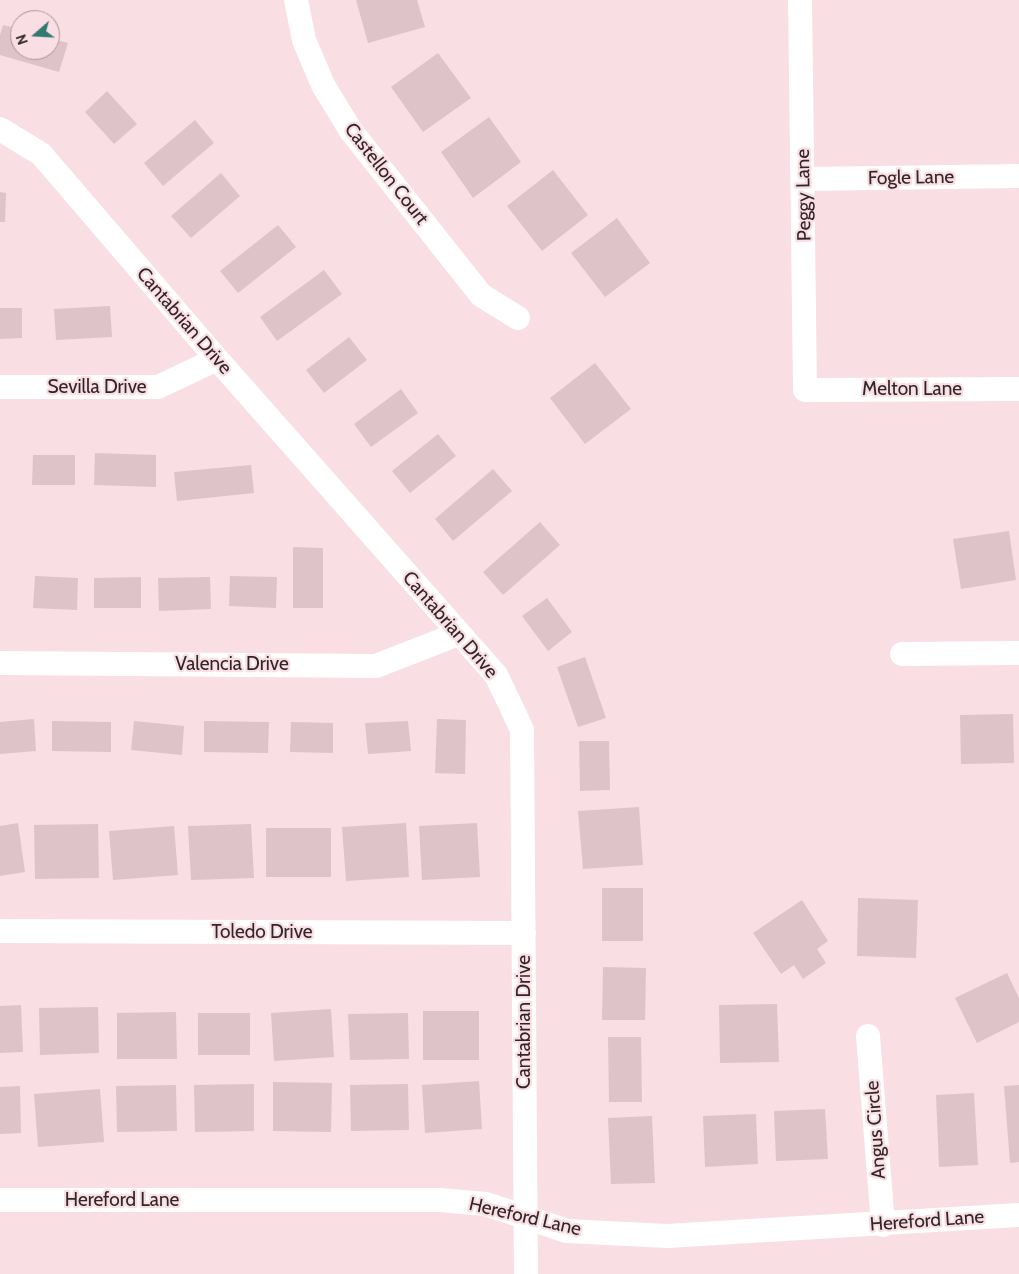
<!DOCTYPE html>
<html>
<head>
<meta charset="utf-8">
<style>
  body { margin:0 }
  #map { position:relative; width:1019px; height:1274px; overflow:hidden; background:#f9dee3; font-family:Cabin,sans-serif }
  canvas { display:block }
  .north { position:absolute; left:10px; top:10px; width:50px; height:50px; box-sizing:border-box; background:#f9dee3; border:1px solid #a99498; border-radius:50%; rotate:251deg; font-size:14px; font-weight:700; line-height:20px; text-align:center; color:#302628 }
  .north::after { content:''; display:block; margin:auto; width:18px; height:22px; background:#32796f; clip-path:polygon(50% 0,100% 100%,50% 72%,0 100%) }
</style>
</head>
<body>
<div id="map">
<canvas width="1019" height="1274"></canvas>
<div class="north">N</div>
</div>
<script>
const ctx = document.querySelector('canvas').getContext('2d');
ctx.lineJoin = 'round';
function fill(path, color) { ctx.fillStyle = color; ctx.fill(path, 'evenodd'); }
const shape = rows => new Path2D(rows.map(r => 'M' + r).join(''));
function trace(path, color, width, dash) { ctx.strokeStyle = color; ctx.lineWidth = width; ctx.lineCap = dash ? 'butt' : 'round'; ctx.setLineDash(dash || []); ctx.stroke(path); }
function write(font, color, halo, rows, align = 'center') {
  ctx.font = font + ' Cabin,sans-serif'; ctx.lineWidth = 4.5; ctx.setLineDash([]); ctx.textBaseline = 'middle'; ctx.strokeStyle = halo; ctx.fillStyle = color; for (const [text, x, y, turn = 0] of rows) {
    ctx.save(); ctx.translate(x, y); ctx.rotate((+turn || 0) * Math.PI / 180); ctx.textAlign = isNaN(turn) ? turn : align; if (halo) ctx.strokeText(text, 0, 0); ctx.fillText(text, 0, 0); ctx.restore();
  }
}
fill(shape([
  [356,0,417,0,425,27,368,43],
  [3,25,20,29,20,50,50,50,50,38,68,43,59,72,0,55,0,35],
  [438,53,471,98,423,132,391,87],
  [107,91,137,124,114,144,85,112],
  [489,117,521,162,473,198,441,152],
  [195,120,214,143,163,186,144,163],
  [553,170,588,215,542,251,507,206],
  [221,173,240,196,191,238,171,216],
  [0,192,6,193,5,222,0,222],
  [617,218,650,263,605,297,571,253],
  [278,225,296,247,238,293,220,271],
  [324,270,342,294,277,341,260,317],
  [110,306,112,337,56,340,54,309],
  [0,308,22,308,22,338,0,339],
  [349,337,367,360,324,393,306,370],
  [595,363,631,409,585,444,550,398],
  [401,389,418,413,371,447,354,424],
  [438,434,456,456,410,493,392,471],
  [95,453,156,455,156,487,94,485],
  [33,455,75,455,75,485,32,485],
  [251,465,254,493,177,501,174,472],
  [493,469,512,491,453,541,435,519],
  [540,522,560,545,503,595,483,572],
  [1009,531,1016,580,961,589,953,539],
  [293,547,323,548,323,608,293,608],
  [35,576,78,578,77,610,33,608],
  [230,576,277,577,276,608,229,606],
  [141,577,141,608,94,608,94,578],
  [210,577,211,609,159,611,158,578],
  [547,598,572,632,548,651,522,616],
  [585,657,606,718,578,727,557,667],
  [1013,714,1014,763,961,764,960,715],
  [34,719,36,751,0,754,0,722],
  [437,719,466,720,465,774,435,773],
  [52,721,111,722,111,752,52,751],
  [134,721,184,726,182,755,131,750],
  [204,721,269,722,268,753,204,752],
  [408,721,411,751,368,754,365,723],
  [291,722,333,723,333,753,290,752],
  [579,741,609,741,610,790,580,791],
  [639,807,643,865,583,869,578,811],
  [18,823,25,872,0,876,0,826],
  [406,823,409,877,346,881,342,827],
  [477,823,480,877,422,880,419,826],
  [98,824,99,878,35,879,34,825],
  [251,824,254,878,191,880,188,826],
  [174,826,178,875,113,880,109,831],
  [266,828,331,828,331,877,266,877],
  [602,888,643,888,643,941,602,941],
  [858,898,918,900,916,958,857,956],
  [802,900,828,941,817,949,826,963,803,979,794,965,781,974,753,933],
  [603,967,646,968,645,1020,602,1020],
  [1007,973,1019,998,1019,1022,977,1043,955,998],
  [777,1004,779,1062,720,1063,719,1005],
  [21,1005,23,1052,0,1053,0,1006],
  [98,1007,99,1053,40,1055,39,1008],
  [331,1009,334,1057,274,1061,271,1013],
  [423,1011,479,1011,479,1060,423,1060],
  [176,1012,177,1059,117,1059,117,1013],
  [198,1013,250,1013,250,1055,198,1055],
  [408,1013,409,1059,350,1060,348,1014],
  [608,1037,641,1037,642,1102,609,1102],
  [479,1081,482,1129,425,1133,422,1085],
  [273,1082,332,1083,331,1132,273,1131],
  [254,1084,254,1131,195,1132,194,1085],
  [408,1084,409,1130,351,1131,350,1085],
  [176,1085,177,1131,117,1132,116,1086],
  [1019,1085,1019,1162,1010,1163,1004,1086],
  [20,1086,21,1133,0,1134,0,1087],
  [100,1089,104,1142,38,1147,34,1094],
  [974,1093,978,1165,939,1167,936,1095],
  [825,1109,828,1159,776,1161,774,1111],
  [756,1114,758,1164,705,1167,703,1116],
  [652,1116,655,1183,611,1184,608,1118]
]), '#dec4c9');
trace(shape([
  [296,0,304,40,323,85,351,131,481,295,518,318],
  [800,0,805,390,1019,389],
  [0,129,41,154,217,359,496,675,510,704,522,730,526,1274],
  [804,179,1019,176],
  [0,387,158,387,217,359],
  [902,654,1019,653],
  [0,663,376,666,458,634],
  [0,931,524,933],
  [868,1036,883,1225],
  [0,1200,440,1200,486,1204,567,1231,667,1236,1019,1215]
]), '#fff', 24);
write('19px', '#302628', '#f9dee3', [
  ["Castellon Court",386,174,52],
  ["Fogle Lane",911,178,-1],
  ["Peggy Lane",804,195,-91],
  ["Cantabrian Drive",184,321,49],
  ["Sevilla Drive",97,387],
  ["Melton Lane",912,389],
  ["Cantabrian Drive",450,625,49],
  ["Valencia Drive",232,664],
  ["Toledo Drive",262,932],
  ["Cantabrian Drive",524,1022,-90],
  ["Angus Circle",876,1130,-94],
  ["Hereford Lane",122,1200],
  ["Hereford Lane",525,1217,13],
  ["Hereford Lane",927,1221,-4]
]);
</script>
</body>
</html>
